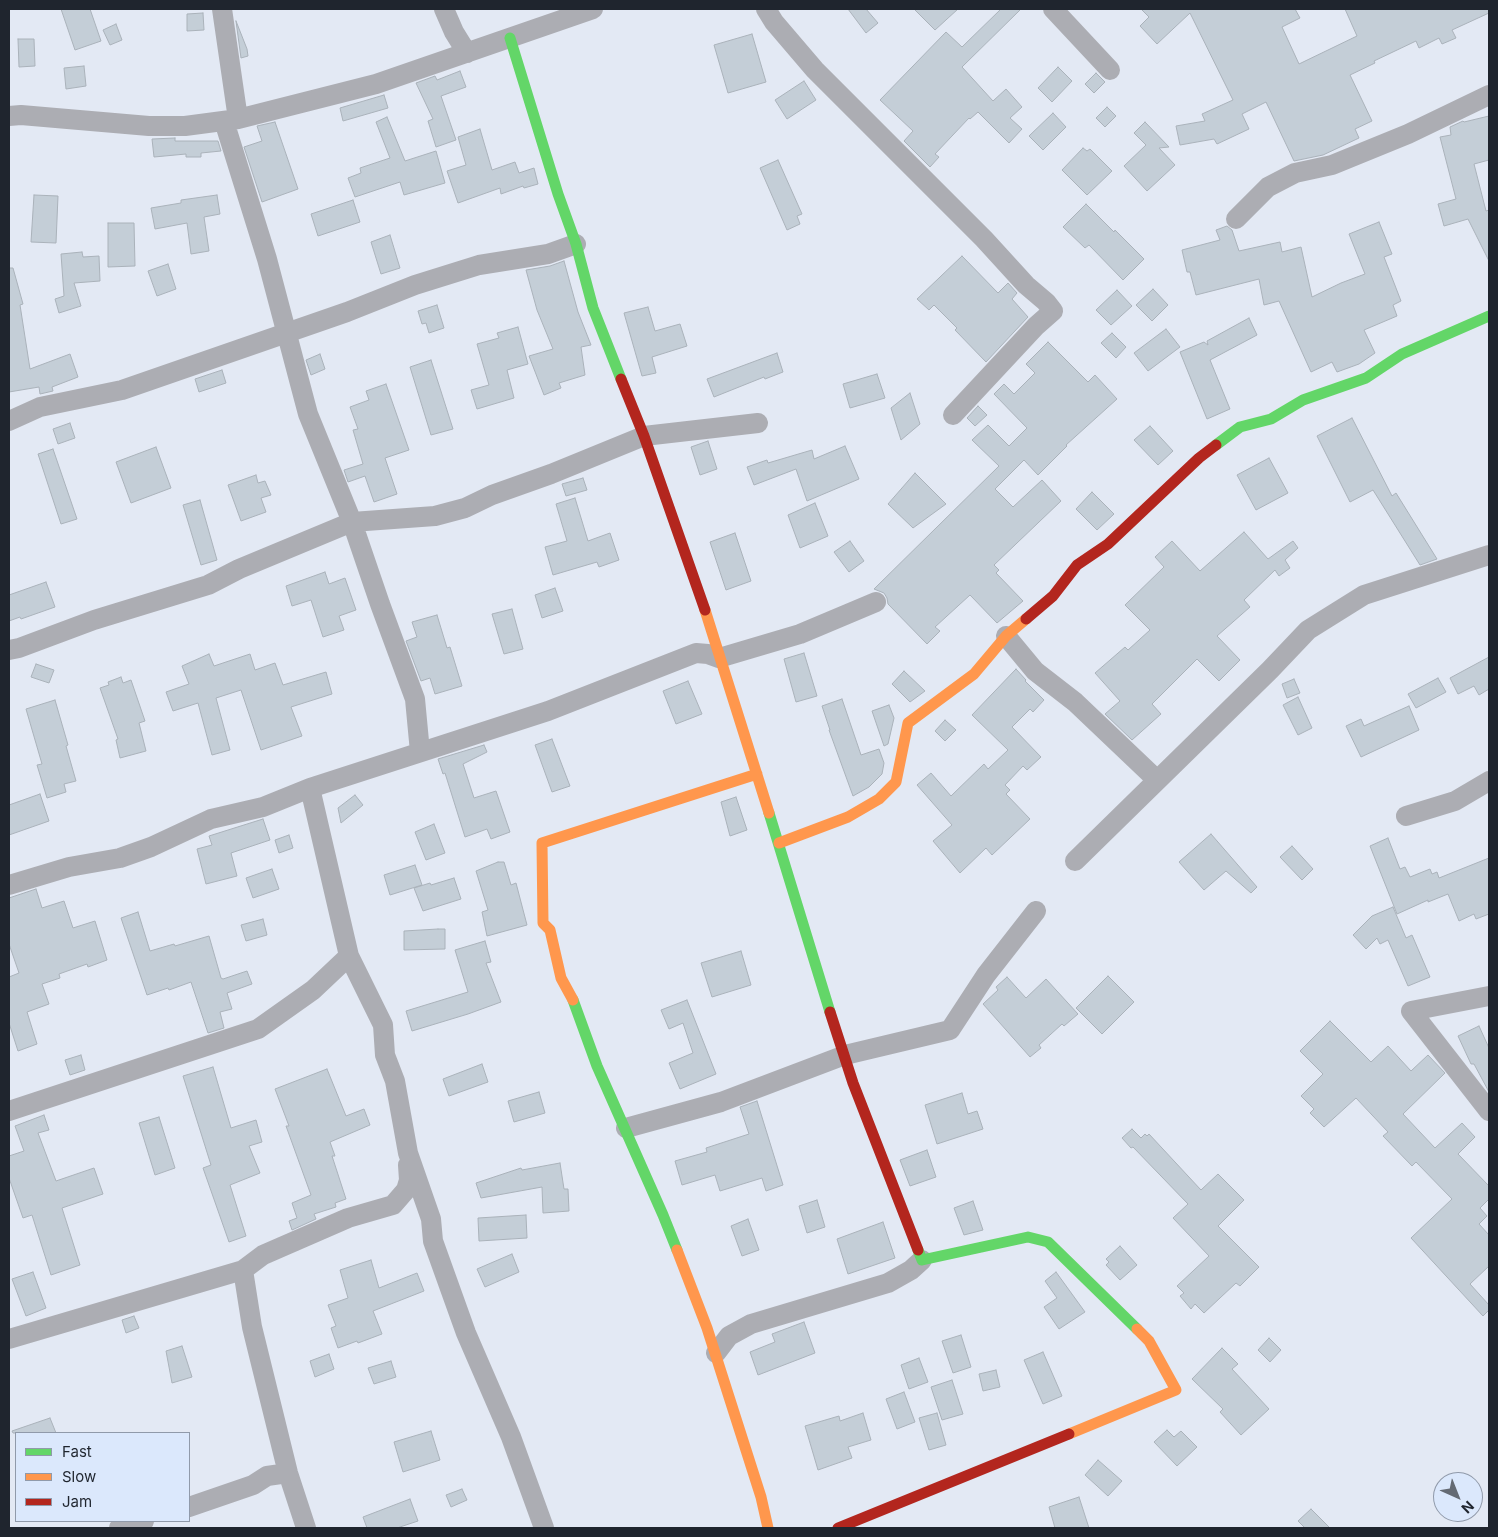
<!DOCTYPE html>
<html>
<head>
<meta charset="utf-8">
<style>
  body { margin:0 }
  #map { position:relative; width:1498px; height:1537px; overflow:hidden; background:#e3e9f4; font-family:Inter,sans-serif }
  canvas { display:block }
  .frame { position:absolute; inset:0; border:10px solid #1f252e; pointer-events:none }
  .legend { position:absolute; left:15px; top:1432px; width:175px; height:90px; box-sizing:border-box; background:#dbe8fc; border:1px solid #909aaa; margin:0; padding:6px 9px; list-style:none; font-size:15px; color:#1f252e }
  .legend li { display:flex; align-items:center; gap:10px; height:25px }
  .legend b { width:25px; border:1px solid #909aaa }
  .north { position:absolute; left:1433px; top:1472px; width:50px; height:50px; box-sizing:border-box; background:#dbe8fc; border:1px solid #909aaa; border-radius:50%; rotate:136deg; font-size:14px; font-weight:700; line-height:20px; text-align:center; color:#1f252e }
  .north::after { content:''; display:block; margin:auto; width:18px; height:22px; background:#646a73; clip-path:polygon(50% 0,100% 100%,50% 72%,0 100%) }
</style>
</head>
<body>
<div id="map">
<canvas width="1498" height="1537"></canvas>
<div class="frame"></div>
<ul class="legend">
<li><b style="height:6px;background:#63d668"></b>Fast</li>
<li><b style="height:6px;background:#ff974d"></b>Slow</li>
<li><b style="height:6px;background:#b3261e"></b>Jam</li>
</ul>
<div class="north">N</div>
</div>
<script>
const ctx = document.querySelector('canvas').getContext('2d');
ctx.lineJoin = 'round';
function fill(path, color) { ctx.fillStyle = color; ctx.fill(path, 'evenodd'); }
const shape = rows => new Path2D(rows.map(r => 'M' + r).join(''));
function trace(path, color, width, dash) { ctx.strokeStyle = color; ctx.lineWidth = width; ctx.lineCap = dash ? 'butt' : 'round'; ctx.setLineDash(dash || []); ctx.stroke(path); }
const building = shape([
  [61,9,90,9,101,41,75,50,61,9],
  [848,9,866,9,878,23,866,33,848,9],
  [914,9,958,9,935,30,914,9],
  [1001,9,1021,9,962,67,993,101,1006,89,1022,107,1010,118,1022,129,1009,143,978,112,970,119,969,118,935,154,939,157,930,167,904,141,913,131,880,100,946,32,962,47,1001,9],
  [1141,9,1295,9,1300,18,1282,27,1299,64,1357,36,1345,9,1489,9,1489,13,1452,30,1456,38,1442,44,1439,38,1419,48,1416,41,1374,61,1375,63,1350,75,1372,121,1355,129,1359,138,1323,155,1294,161,1266,102,1242,114,1249,129,1217,144,1214,139,1180,145,1176,126,1205,121,1202,114,1233,100,1190,13,1157,44,1140,26,1149,17,1141,9],
  [203,13,204,30,187,31,187,14,203,13],
  [236,21,247,49,248,56,241,58,236,21],
  [116,24,122,40,110,45,103,30,116,24],
  [752,34,766,82,728,93,714,45,752,34],
  [18,39,34,39,35,66,19,67,18,39],
  [84,66,86,86,66,89,64,68,84,66],
  [1058,67,1072,81,1052,102,1038,88,1058,67],
  [460,71,466,87,441,96,456,140,436,147,428,121,433,119,416,83,435,76,437,80,460,71],
  [1096,73,1105,82,1094,93,1085,84,1096,73],
  [804,81,816,100,787,119,775,100,804,81],
  [384,95,388,108,343,121,340,108,384,95],
  [1107,107,1116,116,1105,127,1096,118,1107,107],
  [1053,113,1066,127,1043,150,1029,136,1053,113],
  [1489,116,1489,160,1474,164,1486,211,1489,210,1489,261,1468,219,1444,226,1438,204,1456,199,1440,137,1451,135,1450,127,1463,121,1464,122,1489,116],
  [387,117,405,161,436,151,445,183,404,195,400,182,355,197,348,178,361,173,360,168,390,158,376,122,387,117],
  [275,122,298,189,262,202,244,147,262,141,257,126,275,122],
  [1145,122,1169,147,1159,148,1175,165,1147,191,1124,166,1146,145,1134,133,1145,122],
  [480,129,492,170,515,162,519,173,534,168,538,184,524,188,523,186,501,194,500,188,458,203,447,171,466,165,458,137,480,129],
  [175,138,175,141,218,141,221,151,201,153,201,157,186,157,186,154,154,157,152,139,175,138],
  [1083,148,1087,151,1090,149,1112,171,1087,195,1062,170,1083,148],
  [778,160,802,214,797,216,800,224,787,230,760,168,778,160],
  [34,195,58,196,56,243,31,242,34,195],
  [217,195,220,214,204,217,209,251,191,254,187,223,155,229,151,208,181,203,181,200,217,195],
  [353,200,360,222,318,236,311,214,353,200],
  [1086,204,1114,232,1115,230,1144,259,1123,280,1089,245,1085,248,1063,227,1086,204],
  [1379,222,1392,254,1384,257,1401,301,1393,305,1397,316,1364,330,1375,353,1359,364,1337,372,1332,362,1311,372,1279,301,1264,305,1259,279,1196,295,1190,272,1187,272,1182,250,1220,240,1216,230,1227,226,1232,230,1239,251,1280,242,1282,252,1301,247,1312,297,1341,283,1365,274,1349,234,1379,222],
  [108,223,134,223,135,266,108,267,108,223],
  [390,235,400,268,381,274,371,242,390,235],
  [82,252,83,257,99,256,100,281,74,283,81,306,59,313,55,299,64,296,61,254,82,252],
  [962,256,998,293,1008,283,1017,293,1012,299,1028,317,986,362,955,330,957,328,934,305,929,310,917,299,962,256],
  [564,261,578,312,591,345,581,347,585,375,559,383,561,388,544,395,529,356,553,349,537,310,526,270,550,266,564,261],
  [168,264,176,289,157,296,148,271,168,264],
  [9,268,13,268,23,304,20,305,30,369,70,354,78,377,52,387,53,391,40,394,39,387,9,392,9,268],
  [1153,289,1168,305,1152,321,1136,305,1153,289],
  [1117,290,1132,306,1111,325,1096,310,1117,290],
  [437,305,444,328,429,333,426,323,422,324,418,311,437,305],
  [648,307,655,331,680,324,687,346,652,357,656,373,642,376,624,313,648,307],
  [1249,318,1257,335,1210,360,1230,409,1207,419,1180,352,1204,342,1208,345,1207,341,1249,318],
  [518,327,528,364,507,370,514,398,477,409,471,390,489,385,477,344,499,338,497,333,518,327],
  [1166,329,1180,347,1148,371,1134,353,1166,329],
  [1112,333,1126,347,1116,358,1101,343,1112,333],
  [1048,342,1088,382,1095,375,1117,399,1066,445,1067,446,1038,475,1024,460,995,489,1013,507,1042,480,1061,501,994,565,999,570,996,573,1023,601,997,623,970,595,935,627,940,631,927,644,888,604,887,598,884,593,874,589,999,466,972,440,988,425,1009,446,1027,428,994,394,1004,384,1014,394,1035,373,1026,364,1048,342],
  [777,353,783,372,765,379,764,377,714,397,707,379,777,353],
  [320,354,325,369,311,375,306,360,320,354],
  [431,360,453,429,431,435,410,367,431,360],
  [222,370,226,383,199,392,195,379,222,370],
  [877,374,885,398,850,408,843,384,877,374],
  [386,384,409,450,385,458,397,494,374,502,365,476,348,482,344,470,363,464,353,430,358,429,350,407,369,400,366,391,386,384],
  [910,393,920,424,901,440,891,408,910,393],
  [978,406,987,415,975,426,967,418,978,406],
  [1352,418,1392,496,1396,493,1437,559,1420,565,1373,490,1350,502,1317,436,1352,418],
  [70,423,75,438,58,444,53,429,70,423],
  [1150,426,1173,451,1158,465,1134,440,1150,426],
  [708,441,717,469,700,475,691,447,708,441],
  [845,446,859,479,807,501,796,469,754,485,747,467,767,460,768,463,812,450,814,459,845,446],
  [156,447,171,488,131,503,116,462,156,447],
  [53,449,77,519,61,524,38,454,53,449],
  [1269,458,1288,493,1256,510,1237,475,1269,458],
  [915,473,946,504,913,528,888,504,915,473],
  [256,475,258,483,265,481,271,495,261,498,266,512,241,521,228,485,256,475],
  [583,478,587,490,566,496,562,484,583,478],
  [1092,492,1114,514,1097,530,1076,509,1092,492],
  [575,498,588,541,610,533,619,560,599,567,597,562,553,575,545,547,567,541,556,504,575,498],
  [200,500,217,560,201,565,183,505,200,500],
  [815,503,828,536,800,548,788,515,815,503],
  [1244,532,1268,559,1293,541,1298,548,1285,560,1290,568,1279,576,1275,570,1244,600,1250,607,1217,636,1240,660,1219,681,1197,659,1152,704,1161,714,1132,740,1105,714,1120,701,1095,673,1125,647,1128,650,1150,630,1125,605,1164,567,1155,557,1172,541,1200,571,1244,532],
  [735,533,751,581,726,590,710,542,735,533],
  [850,541,864,561,849,572,834,552,850,541],
  [325,572,329,584,345,578,356,610,339,616,344,630,323,637,311,600,292,606,286,586,325,572],
  [46,582,55,607,21,619,20,617,9,621,9,595,46,582],
  [555,588,563,611,542,618,535,595,555,588],
  [512,609,523,649,504,654,492,614,512,609],
  [437,615,447,648,450,647,462,686,435,694,430,678,421,681,406,641,417,637,412,622,437,615],
  [804,653,817,696,796,702,784,659,804,653],
  [209,654,214,666,250,654,255,670,275,663,283,685,326,672,332,694,291,707,302,736,261,750,241,690,216,698,230,750,212,755,198,703,173,711,166,692,189,684,182,666,209,654],
  [1489,657,1489,689,1479,695,1474,686,1458,694,1450,678,1489,657],
  [36,664,54,670,49,683,31,677,36,664],
  [1016,669,1026,680,1025,681,1044,700,1033,712,1030,709,1012,727,1041,757,1027,770,1023,766,1005,785,1010,790,1006,794,1030,819,992,855,986,848,960,873,933,841,952,825,917,785,931,773,951,796,984,764,988,769,1008,750,972,715,1016,669],
  [904,671,925,691,910,702,892,684,904,671],
  [121,677,123,683,131,680,145,721,139,723,146,751,120,758,116,740,118,739,100,688,109,685,108,682,121,677],
  [1438,678,1446,692,1416,708,1408,694,1438,678],
  [1294,679,1300,693,1287,698,1282,684,1294,679],
  [688,681,702,714,676,724,663,691,688,681],
  [1298,697,1312,728,1298,735,1283,705,1298,697],
  [842,699,861,755,879,749,884,763,882,774,869,787,853,796,829,730,830,730,822,706,842,699],
  [55,700,68,745,66,746,76,781,64,784,66,792,47,798,37,765,42,764,26,709,55,700],
  [889,705,894,718,888,744,884,746,872,711,889,705],
  [1409,706,1419,730,1361,757,1346,726,1361,719,1364,726,1409,706],
  [945,720,956,730,945,741,935,731,945,720],
  [552,739,570,786,552,792,535,745,552,739],
  [484,745,487,752,463,764,474,798,496,791,510,832,491,839,487,829,465,837,445,773,443,774,438,759,484,745],
  [40,794,49,821,9,835,9,805,40,794],
  [355,795,363,805,341,823,338,808,355,795],
  [736,797,747,830,730,836,721,802,736,797],
  [263,819,270,840,231,853,237,876,206,884,197,849,212,845,209,836,263,819],
  [434,824,445,853,426,860,415,832,434,824],
  [1211,834,1257,887,1251,893,1226,871,1204,890,1179,862,1211,834],
  [289,835,293,848,279,853,275,840,289,835],
  [1388,838,1400,869,1405,867,1410,877,1430,869,1432,874,1437,872,1439,878,1489,858,1489,914,1476,919,1474,914,1459,921,1448,894,1428,902,1428,900,1397,914,1370,846,1388,838],
  [1292,846,1313,869,1302,880,1280,857,1292,846],
  [498,862,504,862,511,885,516,883,527,925,487,936,482,912,488,910,476,871,498,862],
  [415,865,422,885,390,895,384,875,415,865],
  [272,869,279,889,253,898,246,878,272,869],
  [454,878,461,899,423,911,414,888,430,883,431,885,454,878],
  [36,889,42,908,64,901,73,928,95,921,107,960,88,967,87,964,59,974,60,978,42,984,49,1004,27,1012,37,1044,18,1051,9,1023,9,977,19,973,9,944,9,898,36,889],
  [1393,907,1406,938,1412,935,1430,977,1408,986,1388,940,1380,944,1377,938,1366,949,1353,935,1372,916,1393,907],
  [138,912,150,951,174,944,175,946,209,936,221,978,223,979,247,971,252,984,227,993,232,1009,220,1012,224,1028,208,1033,191,982,169,990,168,988,147,995,121,918,138,912],
  [263,919,267,935,246,941,241,925,263,919],
  [438,929,445,929,445,949,404,950,404,931,438,929],
  [485,941,491,962,486,963,501,1002,468,1014,412,1031,406,1011,468,992,455,950,485,941],
  [741,951,751,985,712,997,701,963,741,951],
  [1108,976,1134,1002,1102,1034,1076,1008,1108,976],
  [1007,977,1026,998,1046,979,1078,1014,1064,1026,1062,1024,1039,1045,1041,1048,1030,1057,983,1004,998,990,996,987,1007,977],
  [687,1000,716,1074,680,1089,669,1063,693,1053,683,1023,669,1029,661,1010,687,1000],
  [1330,1021,1371,1062,1388,1046,1411,1071,1428,1055,1445,1073,1403,1114,1435,1148,1462,1123,1475,1137,1458,1154,1489,1186,1489,1199,1480,1208,1487,1216,1479,1224,1489,1235,1489,1266,1470,1284,1489,1305,1489,1310,1483,1316,1411,1238,1452,1199,1416,1162,1412,1166,1383,1136,1388,1132,1356,1098,1324,1127,1310,1113,1314,1109,1301,1096,1323,1074,1300,1051,1330,1021],
  [1479,1026,1489,1048,1489,1092,1474,1064,1471,1064,1458,1036,1479,1026],
  [81,1055,85,1070,70,1075,65,1060,81,1055],
  [482,1064,488,1082,449,1096,443,1079,482,1064],
  [213,1067,231,1128,256,1120,262,1142,249,1146,260,1173,230,1185,246,1236,229,1242,203,1168,211,1165,183,1076,213,1067],
  [327,1069,346,1116,364,1109,370,1125,330,1142,335,1156,332,1156,346,1199,335,1203,336,1207,314,1214,316,1219,292,1230,289,1221,297,1218,292,1203,311,1195,286,1126,289,1126,275,1089,327,1069],
  [539,1092,545,1113,514,1122,508,1101,539,1092],
  [962,1093,968,1114,977,1111,983,1129,937,1144,925,1105,962,1093],
  [757,1101,783,1185,766,1191,762,1178,720,1191,715,1175,682,1185,675,1161,707,1152,706,1148,749,1134,740,1107,757,1101],
  [44,1115,49,1130,38,1133,56,1181,94,1168,103,1194,62,1208,80,1265,51,1275,32,1215,23,1218,9,1178,9,1156,24,1151,15,1126,44,1115],
  [159,1117,175,1168,155,1175,139,1123,159,1117],
  [1132,1129,1141,1138,1145,1134,1147,1136,1149,1134,1201,1190,1218,1174,1244,1200,1218,1226,1259,1267,1240,1286,1236,1283,1204,1313,1195,1304,1191,1309,1180,1296,1184,1293,1177,1286,1209,1256,1173,1218,1188,1204,1133,1147,1131,1148,1122,1138,1132,1129],
  [927,1150,936,1177,910,1186,900,1160,927,1150],
  [560,1163,564,1189,568,1189,569,1211,543,1213,542,1187,481,1198,476,1183,521,1168,522,1170,560,1163],
  [817,1200,825,1227,807,1233,799,1206,817,1200],
  [973,1201,983,1230,964,1235,954,1208,973,1201],
  [526,1215,527,1238,479,1241,478,1218,526,1215],
  [748,1219,759,1250,742,1256,731,1226,748,1219],
  [883,1222,895,1258,848,1274,837,1239,883,1222],
  [1120,1246,1137,1265,1120,1280,1106,1265,1109,1262,1106,1259,1120,1246],
  [512,1254,519,1272,485,1287,477,1269,512,1254],
  [371,1260,379,1288,417,1273,424,1291,373,1311,382,1334,358,1343,357,1341,338,1348,331,1328,336,1326,328,1305,348,1298,340,1270,371,1260],
  [33,1272,46,1308,26,1316,12,1279,33,1272],
  [1056,1272,1085,1312,1059,1329,1044,1307,1057,1298,1045,1281,1056,1272],
  [134,1316,139,1328,126,1333,122,1320,134,1316],
  [804,1322,815,1353,758,1375,750,1352,775,1342,772,1334,804,1322],
  [961,1335,971,1367,953,1373,942,1341,961,1335],
  [1269,1338,1281,1350,1270,1362,1258,1350,1269,1338],
  [182,1346,192,1377,172,1383,166,1351,182,1346],
  [1222,1348,1238,1364,1232,1369,1269,1409,1241,1435,1220,1412,1223,1409,1192,1379,1222,1348],
  [1043,1352,1062,1396,1043,1404,1024,1360,1043,1352],
  [329,1354,334,1369,315,1377,310,1361,329,1354],
  [919,1358,928,1382,909,1389,901,1365,919,1358],
  [391,1361,396,1377,374,1384,368,1368,391,1361],
  [996,1370,1000,1387,983,1391,979,1374,996,1370],
  [952,1380,963,1414,942,1420,931,1387,952,1380],
  [904,1392,915,1422,897,1429,886,1399,904,1392],
  [863,1413,871,1440,848,1447,852,1458,818,1470,805,1426,839,1416,840,1421,863,1413],
  [937,1413,946,1445,929,1450,919,1418,937,1413],
  [50,1418,56,1433,13,1433,12,1431,50,1418],
  [1167,1430,1174,1437,1181,1431,1197,1447,1177,1466,1154,1442,1167,1430],
  [431,1431,440,1460,403,1472,394,1442,431,1431],
  [1098,1460,1122,1481,1108,1496,1085,1475,1098,1460],
  [462,1489,467,1500,451,1507,446,1495,462,1489],
  [1079,1497,1089,1528,1055,1528,1049,1507,1079,1497],
  [410,1499,418,1521,397,1528,367,1528,363,1517,410,1499],
  [1311,1509,1330,1528,1305,1528,1298,1521,1311,1509]
]);
fill(building, '#c4ced7');
trace(building, '#aab2ba', 1);
trace(shape([
  [222,9,238,119],
  [444,9,454,32,467,53],
  [766,9,774,22,815,70,984,239,1026,285,1046,302,1053,311,1036,326,953,415],
  [1053,9,1110,70],
  [9,116,21,115,149,126,185,126,238,119,376,84,593,9],
  [224,121,267,259,308,414,352,522,380,604,415,699,420,752],
  [1236,219,1268,187,1295,173,1332,165,1408,134,1489,95],
  [9,421,40,407,122,390,347,312,415,285,479,265,548,254,576,244],
  [1006,636,1035,671,1075,702,1157,780],
  [9,650,19,648,94,620,208,585,239,569,352,522,435,516,465,508,492,495,551,474,644,436,758,423],
  [310,788,349,956,383,1025,385,1055,395,1081,408,1153,431,1219,433,1241,466,1333,511,1437,544,1528],
  [1406,816,1455,801,1489,781],
  [1075,861,1270,670,1308,630,1364,595,1489,555],
  [9,885,69,867,120,858,151,847,211,819,263,807,310,788,548,711,696,653,708,654,719,658,800,634,876,602],
  [1489,996,1411,1011,1489,1111],
  [9,1111,258,1029,313,990,349,956],
  [626,1128,721,1102,845,1055,950,1030,986,975,1036,911],
  [243,1270,252,1327,288,1473,306,1528],
  [9,1339,243,1270,263,1255,348,1218,393,1205,406,1190,409,1180,408,1165],
  [716,1353,729,1336,751,1324,888,1283,911,1270,922,1260],
  [189,1507,253,1485,267,1476,288,1473],
  [119,1528,144,1521]
]), '#acadb3', 20);
trace(shape([
  [510,38,558,194,576,244,593,308,621,379],
  [1216,445,1240,427,1271,419,1303,400,1366,378,1402,354,1489,316],
  [769,813,830,1012],
  [573,1000,597,1066,663,1215,677,1250],
  [918,1250,922,1260,1028,1237,1048,1242,1137,1329]
]), '#63d668', 11);
trace(shape([
  [705,610,769,813],
  [779,843,848,817,879,799,896,782,908,723,974,674,1006,636,1026,619],
  [573,1000,561,978,550,930,543,923,542,843,757,774],
  [677,1250,707,1328,761,1497,768,1528],
  [1069,1434,1176,1390,1149,1341,1137,1329]
]), '#ff974d', 11);
trace(shape([
  [621,379,644,436,705,610],
  [1026,619,1053,596,1077,565,1108,544,1199,458,1216,445],
  [830,1012,853,1083,918,1250],
  [838,1528,1069,1434]
]), '#b3261e', 11);
</script>
</body>
</html>
